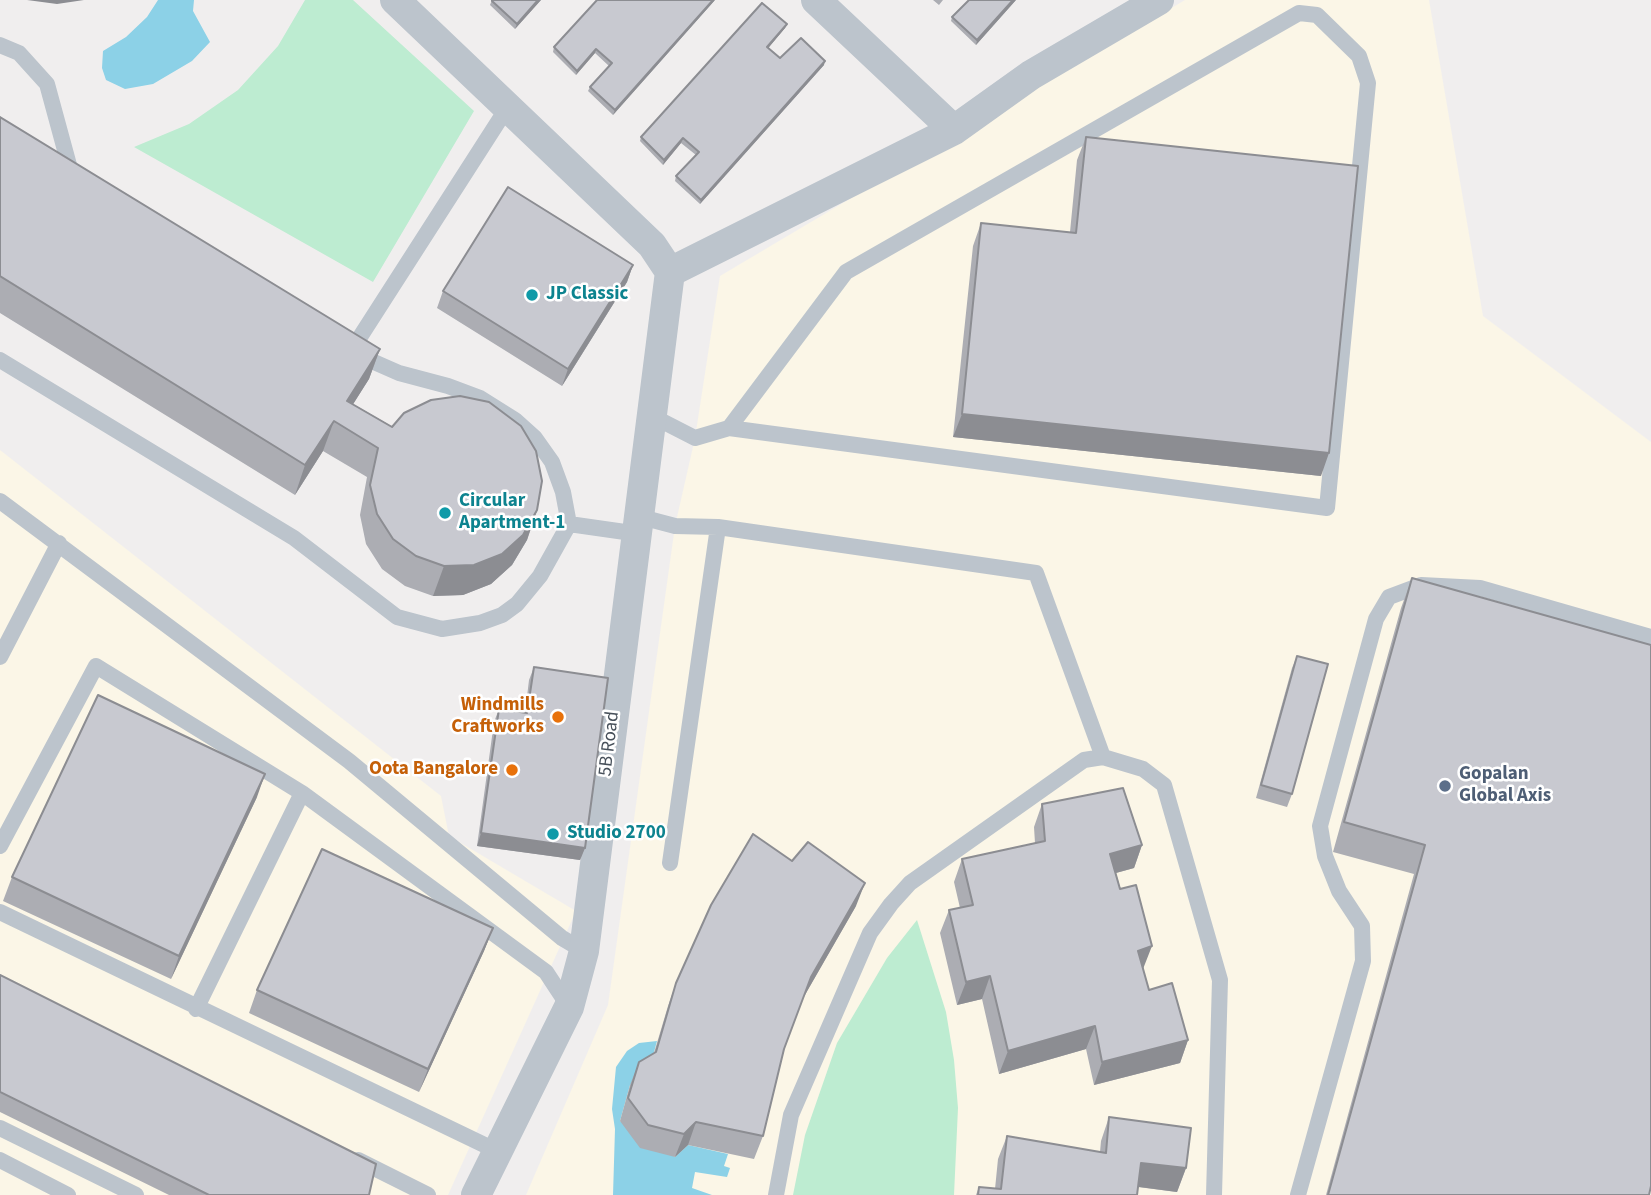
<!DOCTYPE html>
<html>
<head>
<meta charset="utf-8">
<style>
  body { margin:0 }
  canvas { display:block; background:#f0eeee }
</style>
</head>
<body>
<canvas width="1651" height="1195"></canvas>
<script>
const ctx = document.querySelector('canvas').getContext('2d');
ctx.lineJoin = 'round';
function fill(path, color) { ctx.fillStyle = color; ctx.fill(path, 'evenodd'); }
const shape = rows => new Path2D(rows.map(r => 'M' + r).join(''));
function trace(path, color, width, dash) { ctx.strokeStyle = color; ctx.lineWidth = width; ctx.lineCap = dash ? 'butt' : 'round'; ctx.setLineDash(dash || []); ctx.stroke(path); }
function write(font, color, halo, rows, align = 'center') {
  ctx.font = font + ' "Source Sans 3",sans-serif'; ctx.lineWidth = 5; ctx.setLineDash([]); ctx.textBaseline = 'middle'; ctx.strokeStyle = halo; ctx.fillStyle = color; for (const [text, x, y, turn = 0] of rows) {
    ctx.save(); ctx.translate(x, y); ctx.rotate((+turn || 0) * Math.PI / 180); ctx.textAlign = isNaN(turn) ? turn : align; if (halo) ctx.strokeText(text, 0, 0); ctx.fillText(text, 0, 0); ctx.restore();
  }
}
fill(shape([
  [1185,0,1429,0,1483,316,1651,442,1651,1195,526,1195,608,1005,675,526,695,438,720,276],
  [0,450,441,796,449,836,576,911,448,1195,0,1195]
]), '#fbf6e7');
fill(shape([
  [305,0,353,0,474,111,373,282,134,147,189,124,238,90,278,46],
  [917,920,946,1012,954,1060,958,1108,954,1195,793,1195,805,1135,837,1043,887,958]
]), '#bdecd1');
fill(shape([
  [158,0,194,0,193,11,210,42,192,61,153,84,125,89,106,80,102,68,103,51,126,37,147,17],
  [657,1041,648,1075,630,1085,620,1121,675,1157,688,1145,728,1154,724,1166,730,1168,727,1177,695,1172,692,1188,712,1195,613,1195,615,1129,612,1109,616,1067,627,1051,639,1043]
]), '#8cd1e7');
trace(shape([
  [0,45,19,53,47,84,72,176],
  [351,351,507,108],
  [0,360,294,538,397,617,442,629,480,623,502,615,517,604,540,576,569,524,563,492,552,462,535,438,515,420,480,398,448,386,399,373,358,355],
  [654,417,695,438,729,428,1327,508,1368,83,1359,56,1317,15,1299,13,846,272,729,428],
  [0,501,349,761,562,938,584,951],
  [641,517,675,526,718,527,1036,573,1103,757],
  [569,524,639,534],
  [0,657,59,543],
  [0,846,96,666,302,793,546,972,569,1007],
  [670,863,718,527],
  [0,912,497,1151],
  [196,1009,302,793],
  [0,1128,136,1195],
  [0,1160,68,1195],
  [358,1160,428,1195],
  [776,1195,791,1115,870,933,891,904,910,883,1084,760,1103,757,1143,769,1164,785,1220,980,1214,1195],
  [1298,1195,1363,961,1362,926,1339,891,1325,856,1320,826,1376,619,1389,597,1421,585,1480,588,1651,637]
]), '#bcc4cc', 16);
trace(shape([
  [395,0,652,245,670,272],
  [816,0,954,130],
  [670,272,954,130,1031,75,1159,0],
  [476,1195,569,1007,584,951,670,272]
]), '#bcc4cc', 30);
fill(shape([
  [492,0,541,0,515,29,490,5],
  [715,0,613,115,588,91,590,87,609,66,595,53,576,75,553,52,554,47],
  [933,0,943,0,939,5],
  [1016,0,976,45,951,21,952,17],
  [787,24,785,28,768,48,780,58,824,65,700,204,675,181,676,176,696,155,681,143,663,165,640,141,641,137],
  [0,117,380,349,369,379,353,404,537,510,527,540,512,565,491,584,463,595,433,596,405,586,382,569,366,544,360,515,367,477,323,451,295,495,0,313],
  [1086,137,1321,476,953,437,973,246,981,223,1070,232,1077,160],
  [633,265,627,282,562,386,437,308,443,291],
  [1412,578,1649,1195,1326,1195,1414,874,1333,852,1401,608],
  [1297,656,1292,794,1287,807,1256,798,1292,668],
  [534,667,585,848,580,860,477,846,494,722,499,709,525,713,529,680],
  [257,797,171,979,3,901,12,877],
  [1042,804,1142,845,1134,868,1116,873,1149,990,1188,1040,1180,1063,1094,1085,1086,1049,999,1074,982,999,957,1005,940,933,949,910,960,908,954,882,962,859,1035,843,1034,827],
  [856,906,802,1000,784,1050,763,1136,754,1159,688,1145,675,1157,640,1148,620,1121,630,1085,639,1062,654,1053,668,1006,676,983],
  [493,928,484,951,419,1092,249,1013,257,990],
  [0,975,369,1195,169,1195,0,1112],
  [1109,1117,1186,1168,1177,1192,1138,1187,1137,1195,976,1195,979,1187,995,1189,998,1159,1007,1136,1100,1152,1101,1141]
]), '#acadb3');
fill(shape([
  [27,0,84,0,57,4],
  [538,0,541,0,515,29,517,24],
  [713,0,715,0,613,115,615,110],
  [1013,0,1016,0,976,45,977,40],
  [787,24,785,28,765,52,767,47],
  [596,49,595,53,576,75,577,71],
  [825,61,824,65,700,204,701,200],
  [683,138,681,143,663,165,664,160],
  [633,265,627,282,562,386,568,369],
  [380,349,369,379,340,425,347,401],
  [962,414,1329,453,1321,476,953,437],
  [334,421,323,451,295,495,305,465],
  [537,510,527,540,512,565,491,584,463,595,433,596,444,566],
  [265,774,257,797,171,979,179,956],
  [481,833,585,848,580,860,477,846],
  [1142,845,1134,868,1101,877,1110,854],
  [865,883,856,906,802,1000,811,977],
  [493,928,484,951,419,1092,428,1069],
  [1152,946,1143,969,1138,951],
  [990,976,982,999,957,1005,966,982],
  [1095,1026,1086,1049,999,1074,1008,1051],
  [1188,1040,1180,1063,1094,1085,1102,1062],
  [696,1122,688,1145,675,1157,684,1134],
  [1141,1163,1186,1168,1177,1192,1132,1186]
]), '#8c8d92');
const building = shape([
  [492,0,538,0,517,24,492,1,492,0],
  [597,0,713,0,615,110,590,87,612,63,596,49,577,71,554,47,597,0],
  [969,0,1013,0,977,40,952,17,969,0],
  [762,3,787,24,767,47,780,58,801,38,825,61,701,200,676,176,699,152,683,138,664,160,641,137,762,3],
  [0,117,380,349,347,401,392,427,404,413,431,400,460,396,489,402,521,426,536,451,542,481,537,510,523,535,502,554,474,565,444,566,416,556,393,539,377,514,370,485,378,448,334,421,305,465,0,276,0,117],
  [1086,137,1358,166,1329,453,962,414,981,223,1076,233,1086,137],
  [508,187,633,265,568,369,443,291,508,187],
  [1412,578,1651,645,1651,1186,1649,1195,1328,1195,1425,845,1344,822,1412,578],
  [1297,656,1328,664,1292,794,1261,785,1297,656],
  [534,667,608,678,585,848,481,833,499,709,527,713,534,667],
  [98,695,265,774,179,956,12,877,98,695],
  [1123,788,1142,845,1110,854,1120,889,1136,885,1152,946,1138,951,1149,990,1172,983,1188,1040,1102,1062,1095,1026,1008,1051,990,976,966,982,949,910,973,905,962,859,1045,841,1042,804,1123,788],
  [753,834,792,861,808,842,865,883,811,977,784,1049,763,1136,696,1122,684,1134,648,1125,628,1098,639,1062,656,1052,676,983,711,905,753,834],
  [322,849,493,928,428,1069,257,990,322,849],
  [0,975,376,1164,369,1195,209,1195,0,1092,0,975],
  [1109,1117,1191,1128,1186,1168,1141,1163,1137,1195,978,1195,979,1187,1001,1189,1007,1136,1106,1153,1109,1117]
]);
fill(building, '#c8c9d0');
trace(building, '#8c8d92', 2);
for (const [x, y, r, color] of [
  [532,295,7,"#0f9aa8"],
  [445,513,7,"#0f9aa8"],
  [558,717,7,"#e8710a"],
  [512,770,7,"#e8710a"],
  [1445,786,7,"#5c6f8a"],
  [553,834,7,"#0f9aa8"]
]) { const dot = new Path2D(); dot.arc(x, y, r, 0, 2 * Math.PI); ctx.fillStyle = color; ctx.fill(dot); trace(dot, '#fff', 2.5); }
write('bold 19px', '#0d838f', '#fff', [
  ["JP Classic",546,295],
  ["Circular",459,502],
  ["Apartment-1",459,524],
  ["Studio 2700",567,834]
], 'left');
write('bold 19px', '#c56008', '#fff', [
  ["Windmills",544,706],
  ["Craftworks",544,728],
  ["Oota Bangalore",498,770]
], 'right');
write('19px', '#47505a', '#fff', [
  ["5B Road",610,744,-83]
]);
write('bold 19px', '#4e5e75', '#fff', [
  ["Gopalan",1459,775],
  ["Global Axis",1459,797]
], 'left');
</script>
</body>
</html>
